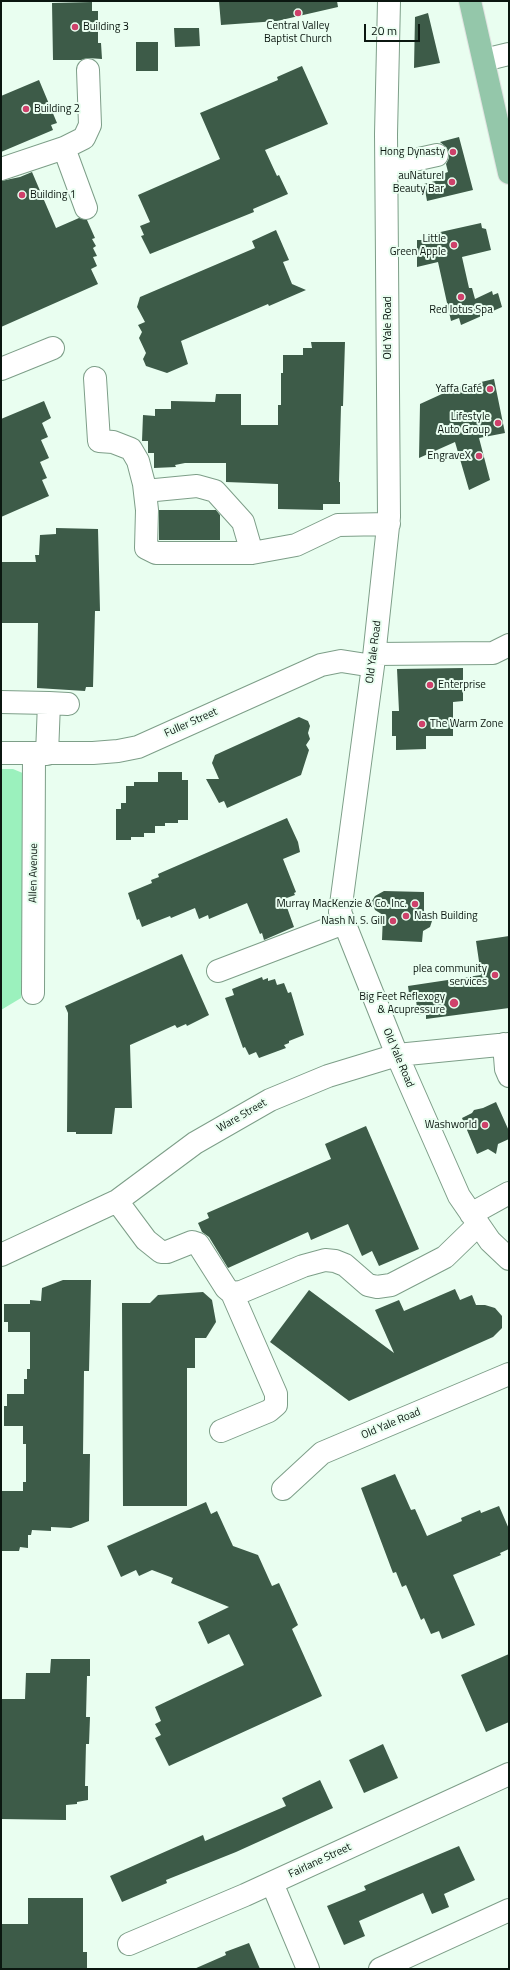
<!DOCTYPE html>
<html>
<head>
<meta charset="utf-8">
<style>
  body { margin:0 }
  #map { position:relative; width:510px; height:1970px; overflow:hidden; background:#e9fef0; font-family:"Titillium Web",sans-serif }
  canvas { display:block }
  .frame { position:absolute; inset:0; border:2px solid #0b1710; pointer-events:none }
  .scale { position:absolute; left:364px; top:24px; width:56px; height:18px; box-sizing:border-box; border:2px solid #0b1710; border-top:0; padding-left:5px; font-size:12px; line-height:14px; white-space:nowrap; color:#0b1710; -webkit-text-stroke:3px #e9fef0; paint-order:stroke }
</style>
</head>
<body>
<div id="map">
<canvas width="510" height="1970"></canvas>
<div class="frame"></div>
<div class="scale">20 m</div>
</div>
<script>
const ctx = document.querySelector('canvas').getContext('2d');
ctx.lineJoin = 'round';
function fill(path, color) { ctx.fillStyle = color; ctx.fill(path, 'evenodd'); }
const shape = rows => new Path2D(rows.map(r => 'M' + r).join(''));
function trace(path, color, width, dash) { ctx.strokeStyle = color; ctx.lineWidth = width; ctx.lineCap = dash ? 'butt' : 'round'; ctx.setLineDash(dash || []); ctx.stroke(path); }
function write(font, color, halo, rows, align = 'center') {
  ctx.font = font + ' "Titillium Web",sans-serif'; ctx.lineWidth = 4; ctx.setLineDash([]); ctx.textBaseline = 'middle'; ctx.strokeStyle = halo; ctx.fillStyle = color; for (const [text, x, y, turn = 0] of rows) {
    ctx.save(); ctx.translate(x, y); ctx.rotate((+turn || 0) * Math.PI / 180); ctx.textAlign = isNaN(turn) ? turn : align; if (halo) ctx.strokeText(text, 0, 0); ctx.fillText(text, 0, 0); ctx.restore();
  }
}
fill(shape([
  [1,769,13,769,25,774,21,998,1,1010]
]), '#9bf1bd');
fill(shape([
  [219,1,337,1,338,7,277,21,221,25],
  [92,2,92,11,98,11,98,43,101,43,102,59,88,58,81,60,53,60,52,3],
  [428,13,440,63,414,68,415,17],
  [174,28,199,28,200,46,175,47],
  [136,42,158,42,158,71,136,71],
  [302,66,328,124,265,150,277,176,279,175,288,194,253,209,254,212,150,254,141,236,144,235,140,226,150,222,138,195,220,159,200,113,278,80,277,77],
  [39,80,57,123,51,125,53,130,1,152,1,96],
  [459,137,473,190,427,201,424,184,443,179,442,174,448,172,446,164,449,158,449,152,446,147,440,142],
  [32,172,56,228,79,218,87,220,95,238,92,239,96,246,93,248,97,256,93,257,97,266,91,269,98,284,1,327,1,181,20,177],
  [481,223,482,228,486,229,491,250,462,257,469,288,472,288,475,299,492,291,493,295,498,293,502,307,461,325,459,318,451,321,438,262,417,267,417,240,434,240,436,233],
  [276,230,289,260,283,262,292,284,306,290,269,306,268,304,181,341,188,364,167,373,146,366,143,359,146,353,139,338,142,332,138,325,145,322,137,307,140,297,255,248,252,241],
  [311,342,345,342,343,406,341,406,339,482,340,482,340,504,323,504,323,510,278,509,278,484,226,482,226,463,185,463,175,465,176,467,154,468,154,453,148,453,148,441,142,441,143,415,155,416,155,409,171,409,171,401,215,402,216,394,241,394,241,425,278,425,278,405,281,405,281,373,283,373,283,355,303,355,303,348,312,348],
  [494,379,505,433,479,438,490,480,469,490,455,442,419,458,420,404,455,388],
  [44,401,51,418,42,423,48,437,41,440,49,458,40,462,47,478,42,480,49,496,1,517,1,419],
  [159,510,216,510,220,515,220,540,159,540],
  [56,528,98,529,100,611,95,611,93,687,86,687,85,691,37,688,38,623,1,623,1,562,36,562,35,555,39,555,40,535,56,534],
  [463,668,463,701,453,702,453,736,426,736,426,749,396,750,396,736,392,736,392,711,399,711,397,669],
  [299,717,308,721,310,726,308,733,310,739,306,745,309,750,301,775,227,808,224,801,219,803,206,779,219,779,212,763,215,755],
  [158,772,182,772,182,780,188,780,188,820,178,820,178,823,165,823,165,826,155,826,155,833,144,833,144,837,131,837,131,840,116,840,116,809,121,809,121,803,126,803,126,786,134,786,134,782,158,782],
  [287,818,298,842,300,852,283,859,296,892,294,893,295,895,284,899,294,927,264,940,262,933,260,934,247,903,209,919,208,915,199,919,195,908,171,918,170,916,142,927,139,919,137,920,128,893,152,883,151,880,159,877,158,874],
  [384,891,424,892,424,913,432,921,430,927,423,931,422,942,382,940,383,915,375,910,372,901,375,896],
  [509,936,509,1008,426,1019,426,1014,418,1015,416,1000,410,1001,408,986,481,975,476,941],
  [182,954,209,1015,187,1026,186,1024,177,1028,175,1025,130,1045,132,1108,115,1108,112,1134,76,1134,76,1132,67,1132,68,1013,65,1006],
  [262,977,263,980,268,978,268,981,275,979,277,985,284,983,288,993,291,992,304,1035,289,1041,289,1043,284,1045,286,1048,259,1058,256,1052,249,1055,245,1047,243,1048,225,998,234,995,232,989],
  [496,1102,509,1131,509,1139,498,1144,496,1154,488,1149,477,1154,462,1118,472,1113,474,1110,483,1108],
  [366,1126,419,1249,379,1266,372,1251,362,1256,348,1224,311,1240,308,1232,228,1268,209,1237,202,1232,198,1223,209,1218,207,1213,331,1159,325,1144],
  [63,1280,91,1280,89,1371,84,1371,83,1454,90,1454,89,1521,71,1528,51,1527,51,1531,32,1530,31,1535,28,1535,28,1548,20,1547,19,1551,1,1551,1,1491,23,1491,23,1482,26,1482,26,1444,23,1444,23,1426,4,1426,4,1406,7,1406,7,1394,24,1394,24,1379,27,1379,27,1369,30,1369,30,1332,8,1332,8,1322,4,1322,4,1304,30,1304,30,1300,41,1301,42,1288],
  [455,1289,460,1300,472,1295,476,1305,485,1305,495,1308,502,1316,502,1328,493,1337,349,1401,270,1342,309,1290,394,1353,375,1310,399,1300,404,1311],
  [203,1292,212,1300,216,1322,206,1338,195,1338,195,1368,187,1368,187,1506,123,1506,122,1303,150,1303,158,1295],
  [395,1474,411,1510,415,1509,427,1536,462,1521,461,1518,480,1510,481,1513,499,1506,509,1529,509,1549,500,1553,501,1555,453,1575,475,1625,442,1639,439,1631,431,1634,424,1618,421,1620,406,1585,402,1587,396,1572,393,1573,361,1488],
  [206,1502,211,1514,217,1511,233,1546,258,1555,272,1586,279,1583,298,1625,292,1629,322,1696,169,1766,155,1738,161,1735,155,1724,161,1721,155,1707,244,1665,229,1634,208,1644,198,1622,229,1607,171,1583,173,1578,152,1570,139,1576,136,1570,121,1577,107,1546],
  [509,1654,509,1722,486,1732,461,1675],
  [51,1659,90,1659,90,1676,87,1676,86,1717,90,1717,89,1744,86,1744,85,1786,88,1786,88,1800,77,1802,77,1804,66,1805,66,1820,1,1819,1,1699,25,1699,26,1673,50,1673],
  [383,1744,398,1778,364,1793,349,1760],
  [320,1780,333,1808,236,1852,166,1880,167,1883,122,1902,110,1876,203,1835,205,1841,286,1806,282,1798],
  [459,1846,475,1880,444,1894,449,1907,432,1914,423,1893,359,1921,365,1936,344,1945,327,1906,366,1890,364,1886],
  [28,1898,83,1898,83,1952,87,1952,87,1969,1,1969,1,1924,28,1924],
  [249,1943,260,1969,194,1969,226,1955,225,1952]
]), '#3d5b48');
const minor = shape([
  [389,1,386,134,389,517,373,666,340,912,397,1055,459,1196,490,1241,509,1259],
  [484,60,509,54],
  [64,148,86,208],
  [387,166,437,155],
  [1,169,64,148,84,138,90,125,88,70],
  [1,369,53,348],
  [95,378,99,441,113,442,131,449,138,461,144,484,147,510,146,548,156,553,252,553,296,545,338,525,389,524],
  [145,491,197,486,215,491,243,522,252,553],
  [375,654,493,653,509,645],
  [1,702,49,703],
  [1,753,93,753,118,751,138,747,321,665,341,661,373,666],
  [47,754,49,703,68,704],
  [218,971,344,923],
  [33,993,34,754],
  [504,1044,506,1069,509,1076],
  [117,1201,146,1240,161,1252,167,1252,192,1242,198,1244,226,1288,232,1293,241,1292,303,1266,325,1260,335,1261,345,1265,368,1285,377,1287,391,1285,445,1257,478,1225],
  [471,1214,509,1193],
  [1,1255,117,1201,195,1143,270,1100,328,1076,397,1055,509,1044],
  [221,1431,269,1411,276,1405,276,1394,232,1293],
  [283,1489,322,1453,509,1374],
  [272,1883,308,1969],
  [129,1944,245,1895,509,1774],
  [380,1969,509,1910]
]);
const major = shape([
  [470,1,509,173]
]);
trace(minor, '#7d9e88', 24);
trace(major, '#e2e3e2', 24);
trace(minor, '#fff', 22);
trace(major, '#94c7aa', 22);
for (const [x, y, r, color] of [
  [298,13,4,"#cf416b"],
  [75,27,4,"#cf416b"],
  [26,109,4,"#cf416b"],
  [453,152,4,"#cf416b"],
  [452,182,4,"#cf416b"],
  [22,195,4,"#cf416b"],
  [454,245,4,"#cf416b"],
  [461,297,4,"#cf416b"],
  [490,389,4,"#cf416b"],
  [498,423,4,"#cf416b"],
  [479,456,4,"#cf416b"],
  [430,685,4,"#cf416b"],
  [422,724,4,"#cf416b"],
  [415,904,4,"#cf416b"],
  [406,916,4,"#cf416b"],
  [393,921,4,"#cf416b"],
  [495,975,4,"#cf416b"],
  [454,1003,5,"#cf416b"],
  [485,1125,4,"#cf416b"]
]) { const dot = new Path2D(); dot.arc(x, y, r, 0, 2 * Math.PI); ctx.fillStyle = color; ctx.fill(dot); trace(dot, '#e9fef0', 1.5); }
write('11px', '#0b1710', '#e9fef0', [
  ["Central Valley",298,26,"center"],
  ["Baptist Church",298,39,"center"],
  ["Building 3",83,27,"left"],
  ["Building 2",34,109,"left"],
  ["Hong Dynasty",445,152],
  ["auNaturel",444,176],
  ["Beauty Bar",444,189],
  ["Building 1",30,195,"left"],
  ["Little",446,239],
  ["Green Apple",446,252],
  ["Red lotus Spa",461,310,"center"],
  ["Yaffa Café",482,389],
  ["Lifestyle",490,417],
  ["Auto Group",490,430],
  ["EngraveX",471,456],
  ["Enterprise",438,685,"left"],
  ["The Warm Zone",430,724,"left"],
  ["Murray MacKenzie & Co. Inc.",407,904],
  ["Nash Building",414,916,"left"],
  ["Nash N. S. Gill",385,921],
  ["plea community",487,969],
  ["services",487,982],
  ["Big Feet Reflexogy",445,997],
  ["& Acupressure",445,1010],
  ["Washworld",477,1125]
], 'right');
write('11px', '#0b1710', '#e9fef0', [
  ["Old Yale Road",388,328,-90],
  ["Old Yale Road",374,652,-83],
  ["Fuller Street",191,723,-24],
  ["Allen Avenue",34,873,-89],
  ["Old Yale Road",398,1058,67],
  ["Ware Street",242,1116,-30],
  ["Old Yale Road",391,1424,-23],
  ["Fairlane Street",320,1861,-25]
]);
</script>
</body>
</html>
